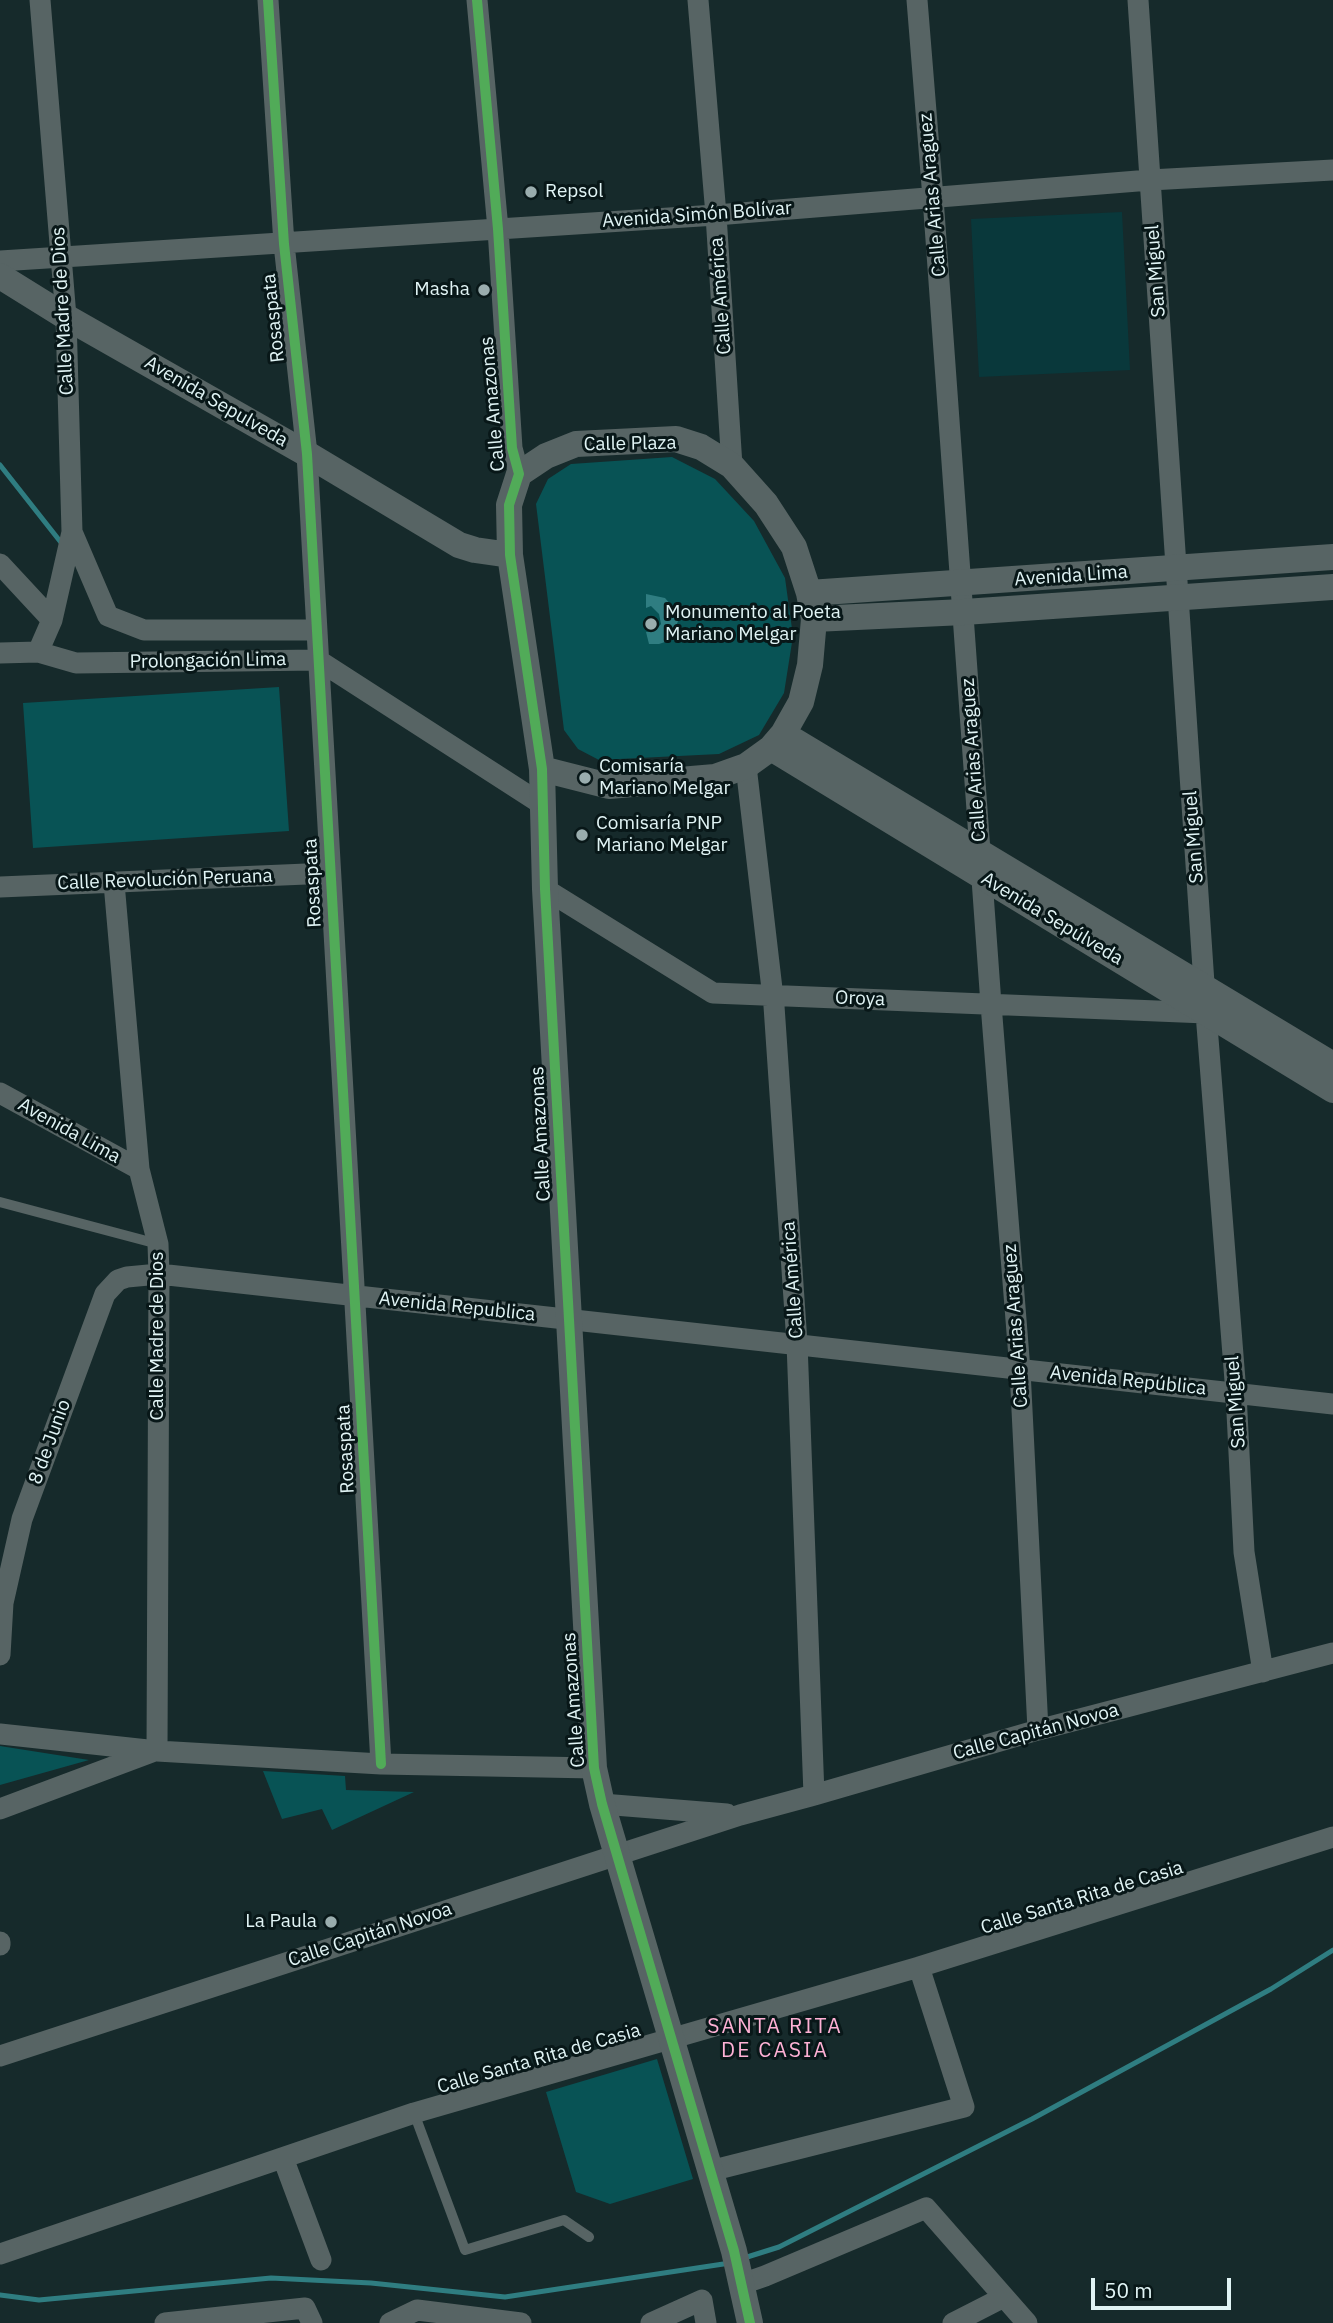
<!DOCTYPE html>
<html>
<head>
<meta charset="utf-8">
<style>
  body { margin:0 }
  #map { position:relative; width:1333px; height:2323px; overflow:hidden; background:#162a2b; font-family:"IBM Plex Sans",sans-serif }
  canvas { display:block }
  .scale { position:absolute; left:1091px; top:2278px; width:140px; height:32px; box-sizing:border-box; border:4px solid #e1f4f5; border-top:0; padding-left:9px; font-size:21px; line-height:24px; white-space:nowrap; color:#e1f4f5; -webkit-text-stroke:5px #081718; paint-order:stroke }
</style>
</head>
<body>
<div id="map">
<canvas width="1333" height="2323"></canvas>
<div class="scale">50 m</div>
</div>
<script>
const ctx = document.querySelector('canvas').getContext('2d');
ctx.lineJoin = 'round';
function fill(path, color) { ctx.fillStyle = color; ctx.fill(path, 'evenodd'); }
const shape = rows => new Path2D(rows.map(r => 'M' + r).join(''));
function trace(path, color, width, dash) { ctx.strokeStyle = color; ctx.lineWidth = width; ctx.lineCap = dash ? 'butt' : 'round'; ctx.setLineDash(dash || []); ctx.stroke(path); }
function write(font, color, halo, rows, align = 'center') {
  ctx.font = font + ' "IBM Plex Sans",sans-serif'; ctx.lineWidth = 6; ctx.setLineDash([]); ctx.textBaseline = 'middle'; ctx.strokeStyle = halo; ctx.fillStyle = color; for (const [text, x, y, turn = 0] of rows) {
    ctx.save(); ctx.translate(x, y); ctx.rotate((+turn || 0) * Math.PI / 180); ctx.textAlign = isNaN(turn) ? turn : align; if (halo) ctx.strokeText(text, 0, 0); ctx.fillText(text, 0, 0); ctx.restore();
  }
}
fill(shape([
  [1122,212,1130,370,979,377,971,219]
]), '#09383b');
fill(shape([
  [672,457,715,479,754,521,785,578,793,636,784,693,759,735,719,754,599,760,578,749,564,730,536,504,548,479,571,464],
  [279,687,289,831,33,848,23,703],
  [0,1746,89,1760,0,1785],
  [263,1771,345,1776,346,1790,414,1792,332,1830,322,1809,282,1819],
  [657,2059,693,2179,610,2204,576,2192,546,2092]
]), '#085355');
fill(shape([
  [646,594,665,598,677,612,678,621,674,632,668,641,659,644,649,644,646,632,655,631,661,624,659,614,651,606,646,608]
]), '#2f7d81');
trace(shape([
  [0,465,63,545],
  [744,2258,779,2247,1032,2119,1271,1989,1333,1950],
  [0,2295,39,2300,271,2278,371,2283,505,2297,730,2263]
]), '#2f7d81', 5);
trace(shape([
  [0,1202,158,1244],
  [414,2113,465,2250,564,2220,589,2237]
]), '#576464', 10);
trace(shape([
  [40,0,66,317,72,532,52,620],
  [268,0,284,244,307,454,381,1764],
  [477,0,498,229,512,448,519,474],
  [698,0,716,215,732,466],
  [917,0,933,198,991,1004,1020,1370,1038,1730],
  [1138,0,1206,1013,1236,1393,1244,1552,1263,1672],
  [0,261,716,215,1150,180,1333,170],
  [72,532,108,616,144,630,317,630],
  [0,564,52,620,38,652],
  [0,653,38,652,76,663,318,660,543,805],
  [746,766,774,1006,797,1343,814,1795],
  [114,883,139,1169,158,1244,159,1274,157,1751],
  [0,887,330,873],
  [545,889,713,993,1206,1013],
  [0,1093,139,1169],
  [0,1655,3,1603,22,1519,105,1294,118,1280,127,1277,159,1274,1333,1404],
  [0,1734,157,1751,381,1764,594,1768],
  [602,1804,727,1814],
  [0,1809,152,1752],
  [0,1942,0,1945],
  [0,2056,740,1815,814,1795,1038,1730,1333,1653],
  [283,2158,321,2260],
  [710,2171,964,2107,919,1967],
  [0,2254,414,2113,919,1967,1333,1837],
  [742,2284,765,2276,926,2208,1027,2323],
  [165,2323,305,2308,312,2323],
  [390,2323,417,2310,521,2323],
  [651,2323,702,2300,706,2323],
  [953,2323,1004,2297]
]), '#576464', 21);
trace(shape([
  [0,276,66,317,307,454,459,545,475,550,510,555],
  [809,593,1333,557],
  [814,619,964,612,1333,587],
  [783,734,1333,1065],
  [771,748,1333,1090],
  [542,769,609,786,715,777,746,766,771,748,783,734,801,702,810,665,814,619,809,593,794,547,766,504,732,466,701,447,676,439,576,444,546,456,519,474,509,505,510,555,542,769,545,889,594,1768,602,1804,734,2251,750,2323]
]), '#576464', 26);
trace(shape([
  [268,0,284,244,307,454,381,1764],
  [477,0,498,229,512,448,519,474,509,505,510,555,542,769,545,889,594,1768,602,1804,734,2251,750,2323]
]), '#51ab58', 10);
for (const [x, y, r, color] of [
  [531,192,7,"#9aadae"],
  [484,290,7,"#9aadae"],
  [651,624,7,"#9aadae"],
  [585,778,7,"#9aadae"],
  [582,835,7,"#9aadae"],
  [331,1922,7,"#9aadae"]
]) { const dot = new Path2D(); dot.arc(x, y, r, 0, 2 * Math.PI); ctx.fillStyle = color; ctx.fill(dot); trace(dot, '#081718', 2.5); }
write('19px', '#e1f4f5', '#081718', [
  ["Repsol",545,192],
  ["Masha",470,290,"right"],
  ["Monumento al Poeta",665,613],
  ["Mariano Melgar",665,635],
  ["Comisaría",599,767],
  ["Mariano Melgar",599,789],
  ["Comisaría PNP",596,824],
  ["Mariano Melgar",596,846],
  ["La Paula",317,1922,"right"]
], 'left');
write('19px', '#e1f4f5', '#081718', [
  ["Calle Arias Araguez",933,195,-95],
  ["Avenida Simón Bolívar",697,215,-4],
  ["San Miguel",1156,271,-94],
  ["Calle América",721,296,-94],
  ["Calle Madre de Dios",63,311,-93],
  ["Rosaspata",274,318,-96],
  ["Avenida Sepulveda",216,402,30],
  ["Calle Amazonas",493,404,-95],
  ["Calle Plaza",630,444,-1],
  ["Avenida Lima",1071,576,-4],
  ["Prolongación Lima",208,661,-1],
  ["Calle Arias Araguez",974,760,-94],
  ["San Miguel",1194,837,-94],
  ["Calle Revolución Peruana",165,880,-2],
  ["Rosaspata",313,883,-93],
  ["Avenida Sepúlveda",1052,919,31],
  ["Oroya",860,999,2],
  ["Avenida Lima",69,1131,29],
  ["Calle Amazonas",541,1134,-93],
  ["Calle América",793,1280,-94],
  ["Avenida Republica",457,1307,6],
  ["Calle Arias Araguez",1016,1326,-94],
  ["Calle Madre de Dios",158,1336,-90],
  ["Avenida República",1128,1381,6],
  ["San Miguel",1236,1402,-94],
  ["8 de Junio",50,1442,-70],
  ["Rosaspata",346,1449,-93],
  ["Calle Amazonas",574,1700,-94],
  ["Calle Capitán Novoa",1036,1732,-15],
  ["Calle Santa Rita de Casia",1082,1898,-17],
  ["Calle Capitán Novoa",370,1935,-18],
  ["Calle Santa Rita de Casia",539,2059,-16]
]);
ctx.letterSpacing = '2px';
write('21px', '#feb1d5', '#081718', [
  ["SANTA RITA",775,2027],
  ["DE CASIA",775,2051]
]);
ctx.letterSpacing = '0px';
</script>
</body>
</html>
